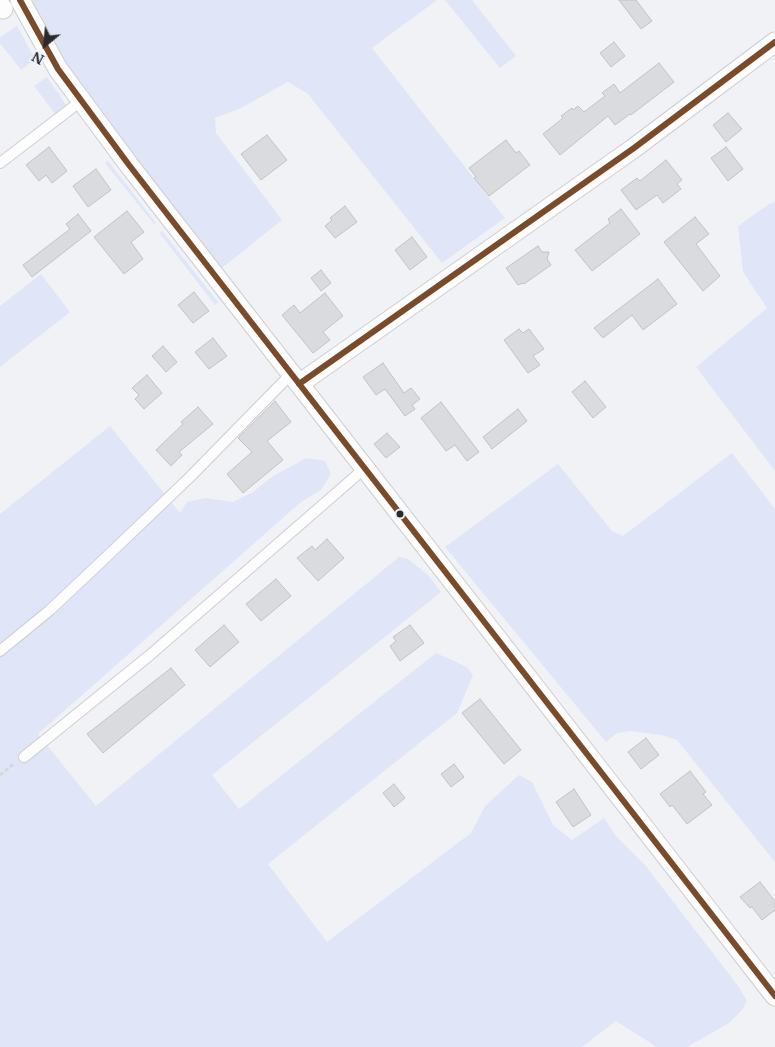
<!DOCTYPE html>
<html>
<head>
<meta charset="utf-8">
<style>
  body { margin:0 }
  #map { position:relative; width:775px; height:1047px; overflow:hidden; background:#f1f2f6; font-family:Merriweather,serif }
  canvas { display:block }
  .north { position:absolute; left:20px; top:20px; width:50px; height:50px; -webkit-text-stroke:4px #eef1f9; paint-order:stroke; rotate:208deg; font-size:14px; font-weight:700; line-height:20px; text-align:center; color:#282a2c }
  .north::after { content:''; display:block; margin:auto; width:18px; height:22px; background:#282a2c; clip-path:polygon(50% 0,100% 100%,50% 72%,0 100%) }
</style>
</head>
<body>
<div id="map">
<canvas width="775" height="1047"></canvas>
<div class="north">N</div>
</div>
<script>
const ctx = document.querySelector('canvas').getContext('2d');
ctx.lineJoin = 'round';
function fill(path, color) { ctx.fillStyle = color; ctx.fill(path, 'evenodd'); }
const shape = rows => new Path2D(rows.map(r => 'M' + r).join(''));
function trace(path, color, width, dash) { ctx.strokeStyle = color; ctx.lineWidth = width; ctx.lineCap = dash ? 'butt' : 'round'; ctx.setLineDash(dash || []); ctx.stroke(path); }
fill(shape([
  [31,0,437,0,372,48,505,218,442,263,308,94,288,82,239,109,215,118,216,133,282,220,222,268,218,267,68,68],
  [445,0,472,0,516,56,500,68],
  [17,26,35,59,21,70,0,43,0,37],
  [47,77,67,106,56,115,34,86],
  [108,161,156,223,154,224,105,163],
  [775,202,775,471,696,367,767,308,743,272,738,226,769,204],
  [162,231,218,302,215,305,161,235,160,233],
  [41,274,70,312,0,367,0,306],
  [110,426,180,513,187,502,205,498,233,502,253,492,270,478,306,458,325,461,331,474,321,490,301,502,38,734,96,806,399,557,408,559,427,574,441,592,212,775,239,809,436,653,467,667,473,675,457,713,268,864,327,942,471,833,485,806,519,775,532,782,553,825,572,840,604,818,616,836,645,865,739,987,747,1001,742,1010,729,1023,687,1047,657,1047,616,1021,582,1047,0,1047,0,514],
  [732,453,775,509,775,862,677,740,661,735,631,731,617,733,606,742,445,547,558,464,612,531,623,536]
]), '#e0e6f7');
const building = shape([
  [619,0,636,0,652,21,641,29,619,0],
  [614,42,625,56,611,67,600,53,614,42],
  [659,63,674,82,631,115,630,114,615,125,608,116,560,155,543,134,563,118,561,116,572,108,573,110,578,106,584,112,605,96,602,93,614,84,620,93,659,63],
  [728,113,742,129,726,142,713,125,728,113],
  [267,135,287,160,261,180,241,154,267,135],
  [506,140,516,153,519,151,530,165,489,196,474,178,476,177,469,168,506,140],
  [49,147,67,171,52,183,46,175,39,181,26,165,49,147],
  [726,147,743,169,728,181,711,158,726,147],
  [666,160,682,180,677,184,681,189,663,203,657,195,636,210,621,190,637,178,640,181,666,160],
  [96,169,111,190,88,207,73,186,96,169],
  [345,206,357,222,335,238,325,226,332,220,330,218,345,206],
  [621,209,640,234,592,271,575,250,610,223,608,219,621,209],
  [127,211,144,232,131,242,143,259,124,274,94,237,127,211],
  [78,214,91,231,32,277,23,265,70,229,66,224,78,214],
  [695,217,709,234,696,244,720,276,703,291,664,242,695,217],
  [412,237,427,257,410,270,395,250,412,237],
  [538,246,542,252,549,252,547,259,551,265,524,284,523,283,518,285,506,268,538,246],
  [321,270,331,283,321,291,311,278,321,270],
  [658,279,677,304,643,330,632,315,603,338,594,328,658,279],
  [194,292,209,311,193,323,178,305,194,292],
  [325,293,343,316,323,332,330,340,313,353,282,315,294,305,300,313,325,293],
  [519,329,523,333,529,329,544,349,533,356,540,365,528,373,504,340,519,329],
  [213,338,227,356,209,369,195,352,213,338],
  [163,346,177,362,166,372,152,356,163,346],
  [383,363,404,393,411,388,420,399,412,405,415,409,405,416,385,389,376,395,363,377,383,363],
  [147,375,162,393,144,409,135,399,139,395,132,388,147,375],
  [585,381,606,407,593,418,572,392,585,381],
  [275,401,291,422,267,441,283,460,243,493,227,474,252,452,238,438,275,401],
  [441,402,479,452,467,461,455,445,446,451,421,418,441,402],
  [198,407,213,424,179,452,182,455,171,466,156,450,183,424,181,422,198,407],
  [518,409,527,421,492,449,483,437,518,409],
  [387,433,400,447,386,458,374,444,387,433],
  [327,539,344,558,318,581,297,558,312,546,315,550,327,539],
  [276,579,291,596,261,621,246,604,276,579],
  [224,625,239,642,210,667,195,650,224,625],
  [410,625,424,643,400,661,390,646,396,641,393,637,410,625],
  [171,668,185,685,103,753,87,734,171,668],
  [480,699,521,750,504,764,462,713,480,699],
  [646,738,659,755,641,769,628,752,646,738],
  [454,764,464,777,451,787,441,774,454,764],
  [690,771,706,792,703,794,712,805,687,824,672,805,670,807,660,794,690,771],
  [394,784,405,798,394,807,383,793,394,784],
  [574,789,591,815,573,827,556,802,574,789],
  [760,882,775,901,775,910,762,920,752,907,750,908,740,897,760,882]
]);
fill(building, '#dadbde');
trace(building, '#c1c2c5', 1);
const lane = shape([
  [0,163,81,101],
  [0,651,50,610,101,562,190,477,291,374],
  [24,757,150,655,365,468]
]);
const street = shape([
  [20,0,58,69,129,165,775,996],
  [0,5,3,9],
  [299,384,634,148,775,42]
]);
trace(lane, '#cdced2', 12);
trace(street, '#cdced2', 21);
trace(shape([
  [0,775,15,763]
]), '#d8d8da', 3, [4, 2.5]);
trace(lane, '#fdfdfe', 10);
trace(street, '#fdfdfe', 19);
trace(shape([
  [20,0,58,69,129,165,775,996],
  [299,384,634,148,775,42]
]), '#7a4b2a', 6);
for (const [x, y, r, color] of [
  [400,514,4.5,"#282a2c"]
]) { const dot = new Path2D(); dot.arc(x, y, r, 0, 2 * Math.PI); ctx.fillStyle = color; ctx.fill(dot); trace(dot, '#eef1f9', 2); }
</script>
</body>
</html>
